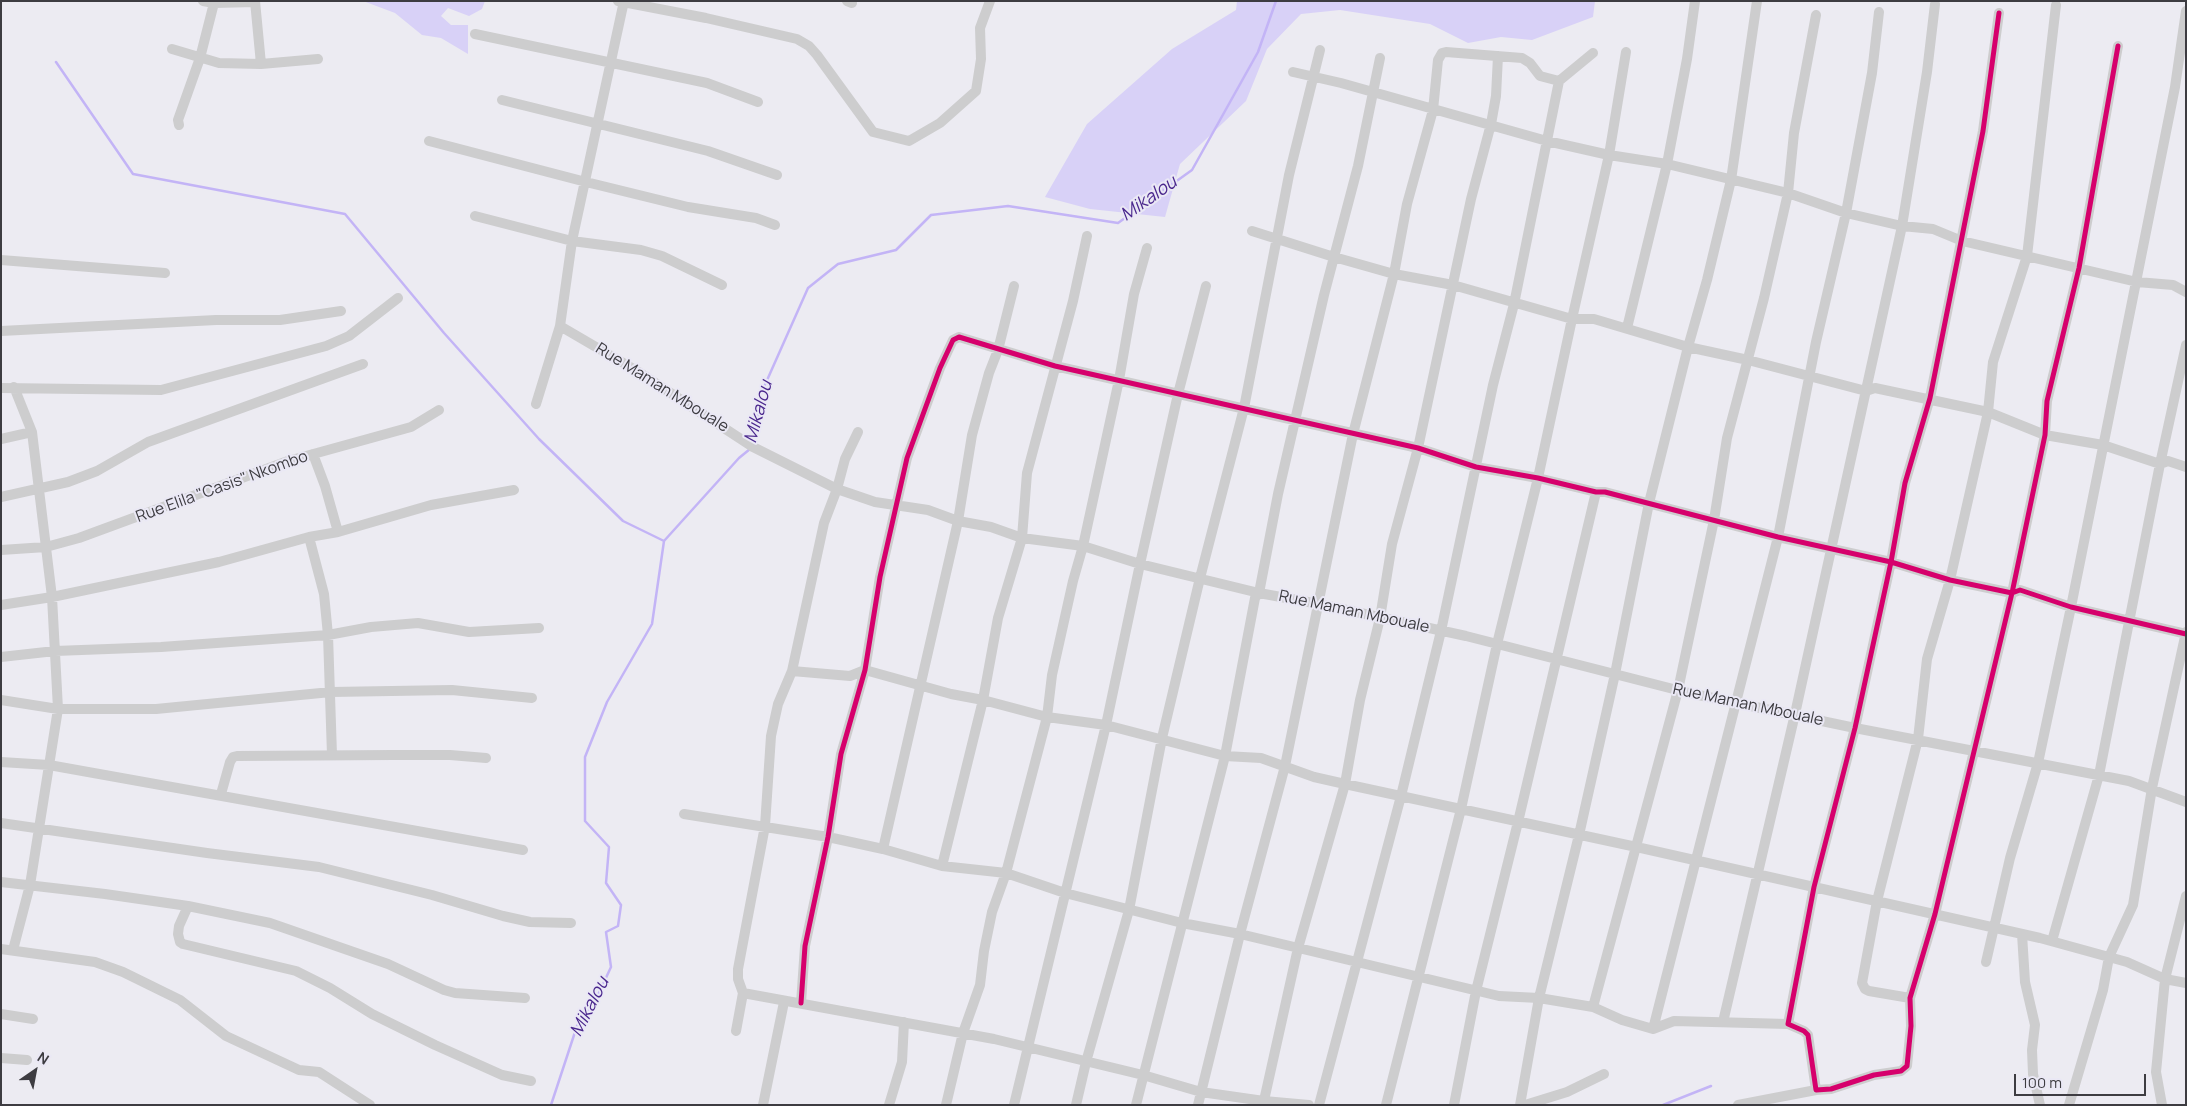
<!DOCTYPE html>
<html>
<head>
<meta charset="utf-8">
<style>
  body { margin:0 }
  #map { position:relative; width:2187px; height:1106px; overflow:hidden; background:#ecebf2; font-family:Manrope,sans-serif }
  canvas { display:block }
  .frame { position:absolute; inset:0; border:2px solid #3d3c41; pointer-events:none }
  .north { position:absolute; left:10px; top:1046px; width:50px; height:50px; -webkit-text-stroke:4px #eae8f5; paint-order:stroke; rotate:33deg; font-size:14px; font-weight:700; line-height:20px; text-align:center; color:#3d3c41 }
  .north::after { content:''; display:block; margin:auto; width:18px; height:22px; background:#3d3c41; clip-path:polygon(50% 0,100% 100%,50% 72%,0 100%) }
  .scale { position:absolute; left:2014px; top:1074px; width:132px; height:22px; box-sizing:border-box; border:2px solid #3d3c41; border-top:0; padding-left:6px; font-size:15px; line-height:18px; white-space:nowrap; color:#3d3c41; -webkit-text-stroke:4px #eae8f5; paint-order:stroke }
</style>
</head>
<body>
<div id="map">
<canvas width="2187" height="1106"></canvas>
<div class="frame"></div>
<div class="north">N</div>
<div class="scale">100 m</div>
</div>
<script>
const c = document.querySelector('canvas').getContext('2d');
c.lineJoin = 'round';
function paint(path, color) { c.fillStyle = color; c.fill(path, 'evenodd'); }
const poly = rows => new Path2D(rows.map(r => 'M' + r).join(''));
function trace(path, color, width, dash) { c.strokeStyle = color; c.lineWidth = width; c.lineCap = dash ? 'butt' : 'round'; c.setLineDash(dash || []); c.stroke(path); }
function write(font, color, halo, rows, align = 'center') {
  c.font = font + ' Manrope,sans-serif'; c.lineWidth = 4; c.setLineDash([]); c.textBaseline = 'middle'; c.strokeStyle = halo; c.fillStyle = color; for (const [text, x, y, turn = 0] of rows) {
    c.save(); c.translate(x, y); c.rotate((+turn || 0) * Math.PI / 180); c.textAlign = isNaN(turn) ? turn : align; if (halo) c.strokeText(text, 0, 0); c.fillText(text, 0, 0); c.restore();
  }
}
paint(poly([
  [363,1,485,1,482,9,469,16,448,8,441,16,451,25,468,25,468,54,441,38,422,35,395,13],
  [1237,1,1595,1,1593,17,1532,40,1501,37,1468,43,1430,24,1340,10,1301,14,1267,49,1246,101,1180,164,1165,217,1090,209,1045,197,1087,124,1172,49,1236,10]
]), '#d8d1f7');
trace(poly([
  [56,62,133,174,345,214,444,333,539,439,623,521,664,541],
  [754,443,760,396,808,288,838,264,896,250,931,215,1008,206,1118,223,1192,170,1258,52,1276,1],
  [551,1105,577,1026,597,997,611,967,606,932,618,926,621,905,606,883,609,847,585,821,585,757,607,702,652,624,664,541,739,458,750,449],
  [1663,1105,1711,1086]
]), '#c3b4f6', 2.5);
trace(poly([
  [203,1,214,3,255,2],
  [255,1,261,64],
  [618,1,706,18,797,39,809,46,817,55,873,132,909,141,940,123,976,91,981,59,980,28,990,1],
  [847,1,852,3],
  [1999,13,1983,131,1930,398,1905,483,1891,562,1855,728,1814,887,1788,1024,1804,1031,1808,1035,1816,1090,1831,1089,1874,1075,1901,1071,1907,1066,1911,1026,1910,998,1935,914,2012,593,2045,435,2047,401,2079,268,2118,46],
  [475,34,707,83,758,102],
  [172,49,219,63,261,64,318,59],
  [1293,72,1341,83,1547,141,1609,155,1667,164,1788,193,1846,213,1902,226,1933,229,1962,241,2137,282,2173,285,2186,292],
  [502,100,708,151,777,175],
  [179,125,178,120,200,58,214,3],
  [429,141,586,182,688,207,756,218,775,225],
  [475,216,572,241,641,250,662,256,722,285],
  [1252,231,1334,257,1394,274,1453,285,1572,319,1594,319,1688,347,1748,360,1866,391,1875,388,1988,412,2045,435,2103,445,2160,464,2168,461,2186,467],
  [1,260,165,273],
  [560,326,637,371,753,447,837,489,875,502,928,510,958,521,991,527,1022,538,1083,546,1140,564,1259,593,1319,604,1466,636,1689,693,1855,728,2129,781,2186,802],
  [1627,328,1667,164,1687,59,1695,1],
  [1,331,216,320,280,320,341,311],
  [1,388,161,390,326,346,349,336,398,298],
  [536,404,560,326,572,241,624,1],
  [1,439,32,432],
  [313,454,325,486,338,532],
  [1,497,68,482,97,471,148,442,363,364],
  [309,537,324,594,328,635,332,755],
  [1,550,46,547,79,538,288,461,411,427,439,410],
  [1,605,52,597,219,562,309,537,338,532,431,505,514,490],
  [1,657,55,651,161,647,328,635,371,627,418,623,469,632,539,628],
  [792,671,850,676,865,670,951,694,983,700,1047,717,1106,725,1225,756,1261,758,1314,777,1345,784,1641,848,2040,938,2127,962,2165,979,2186,983],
  [1,700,58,709,156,709,331,692,452,690,532,698],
  [1,762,49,765,523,850],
  [221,794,230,762,233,757,237,756,393,755,450,755,486,758],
  [684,814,828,837,883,849,942,866,1006,873,1065,893,1182,923,1240,934,1499,996,1539,998,1593,1007,1622,1020,1653,1029,1674,1021,1788,1024],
  [1,823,207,853,319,867,432,895,503,916,530,922,571,923],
  [883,849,958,521,972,435,989,373,998,350,1014,286],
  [942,866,983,700,998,618,1022,538,1027,473,1073,301,1087,236],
  [1,882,105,894,188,906,270,923,388,964,444,990,455,993,525,998],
  [188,906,179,926,178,934,180,942,183,944,296,971,330,988,372,1014,435,1045,502,1075,531,1081],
  [2022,934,2025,982,2035,1025,2032,1050,2033,1074,2040,1105],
  [2052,941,2099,775,2160,464,2186,345],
  [1,949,95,962,123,972,180,1000,226,1036,299,1070,319,1072,370,1105],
  [13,950,30,885,58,709,52,597,32,432,14,387],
  [1986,962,2010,858,2038,763,2071,607,2175,87,2186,11],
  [743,993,994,1039,1143,1075,1201,1092,1264,1101,1309,1105],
  [1910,998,1869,991,1865,989,1862,983,1877,901,1918,739,1927,659,1950,580,1988,412,1993,362,2027,256,2056,5],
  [801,1003,805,946,828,837,841,754,865,670,880,577,907,458,940,368,953,340,959,337,1055,366,1418,448,1476,467,1538,478,1596,492,1605,492,1778,537,1891,562,1950,580,2012,593,2020,590,2071,607,2186,634],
  [1593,1007,1678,690,1714,520,1727,438,1764,298,1788,193,1794,133,1816,15],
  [1,1014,33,1019],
  [1723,1022,1795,714,1902,226,1927,72,1935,4],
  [1653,1029,1778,537,1816,342,1846,213,1872,73,1879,12],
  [736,1031,743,993,738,979,738,969,765,826,771,736,778,704,792,671,824,523,837,489,845,459,858,432],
  [1,1058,27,1060],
  [763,1105,784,1002],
  [889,1105,902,1062,904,1022],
  [946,1105,963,1033,980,985,984,951,992,912,1006,873,1047,717,1052,675,1073,581,1083,546,1119,380,1134,294,1147,248],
  [1014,1105,1106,725,1140,564,1178,394,1206,286],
  [1076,1105,1086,1062,1129,910,1162,738,1200,578,1244,408,1289,175,1320,50],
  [1136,1105,1225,756,1255,598,1259,593,1278,494,1324,295,1358,166,1380,58],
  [1198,1105,1240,934,1285,766,1353,434,1394,274,1407,204,1433,110,1438,60,1442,53,1446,52,1522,58,1530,63,1540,76,1559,81],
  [1263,1105,1298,948,1345,784,1360,700,1380,618,1392,544,1418,448,1471,199,1491,124,1496,96,1498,56],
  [1319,1105,1401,796,1441,631,1493,385,1514,304,1559,81,1593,53],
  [1386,1105,1461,809,1497,644,1538,478,1572,319,1609,155,1626,52],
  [1454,1105,1476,991,1518,822,1596,492],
  [1520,1105,1539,998,1579,835,1615,674,1649,503,1688,347,1707,280,1731,180,1757,1],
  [1525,1105,1567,1092,1604,1074],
  [1738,1105,1816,1090],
  [2069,1105,2103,990,2109,957,2133,905,2152,788,2186,632],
  [2162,1105,2156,1072,2165,979,2186,896]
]), '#cdcdce', 10);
trace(poly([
  [1999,13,1983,131,1930,398,1905,483,1891,562,1855,728,1814,887,1788,1024,1804,1031,1808,1035,1816,1090,1831,1089,1874,1075,1901,1071,1907,1066,1911,1026,1910,998,1935,914,2012,593,2045,435,2047,401,2079,268,2118,46],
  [801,1003,805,946,828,837,841,754,865,670,880,577,907,458,940,368,953,340,959,337,1055,366,1418,448,1476,467,1538,478,1596,492,1605,492,1778,537,1891,562,1950,580,2012,593,2020,590,2071,607,2186,634]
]), '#d6006c', 5);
write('16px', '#3d3c41', '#eae8f5', [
  ["Rue Maman Mbouale",662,388,32],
  ["Rue Elila \"Casis\" Nkombo",222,487,-20],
  ["Rue Maman Mbouale",1354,612,12],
  ["Rue Maman Mbouale",1748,705,12]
]);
write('italic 18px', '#4a278d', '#eae8f5', [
  ["Mikalou",1149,199,-35],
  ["Mikalou",759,412,-75],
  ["Mikalou",590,1007,-63]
]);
</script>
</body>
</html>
